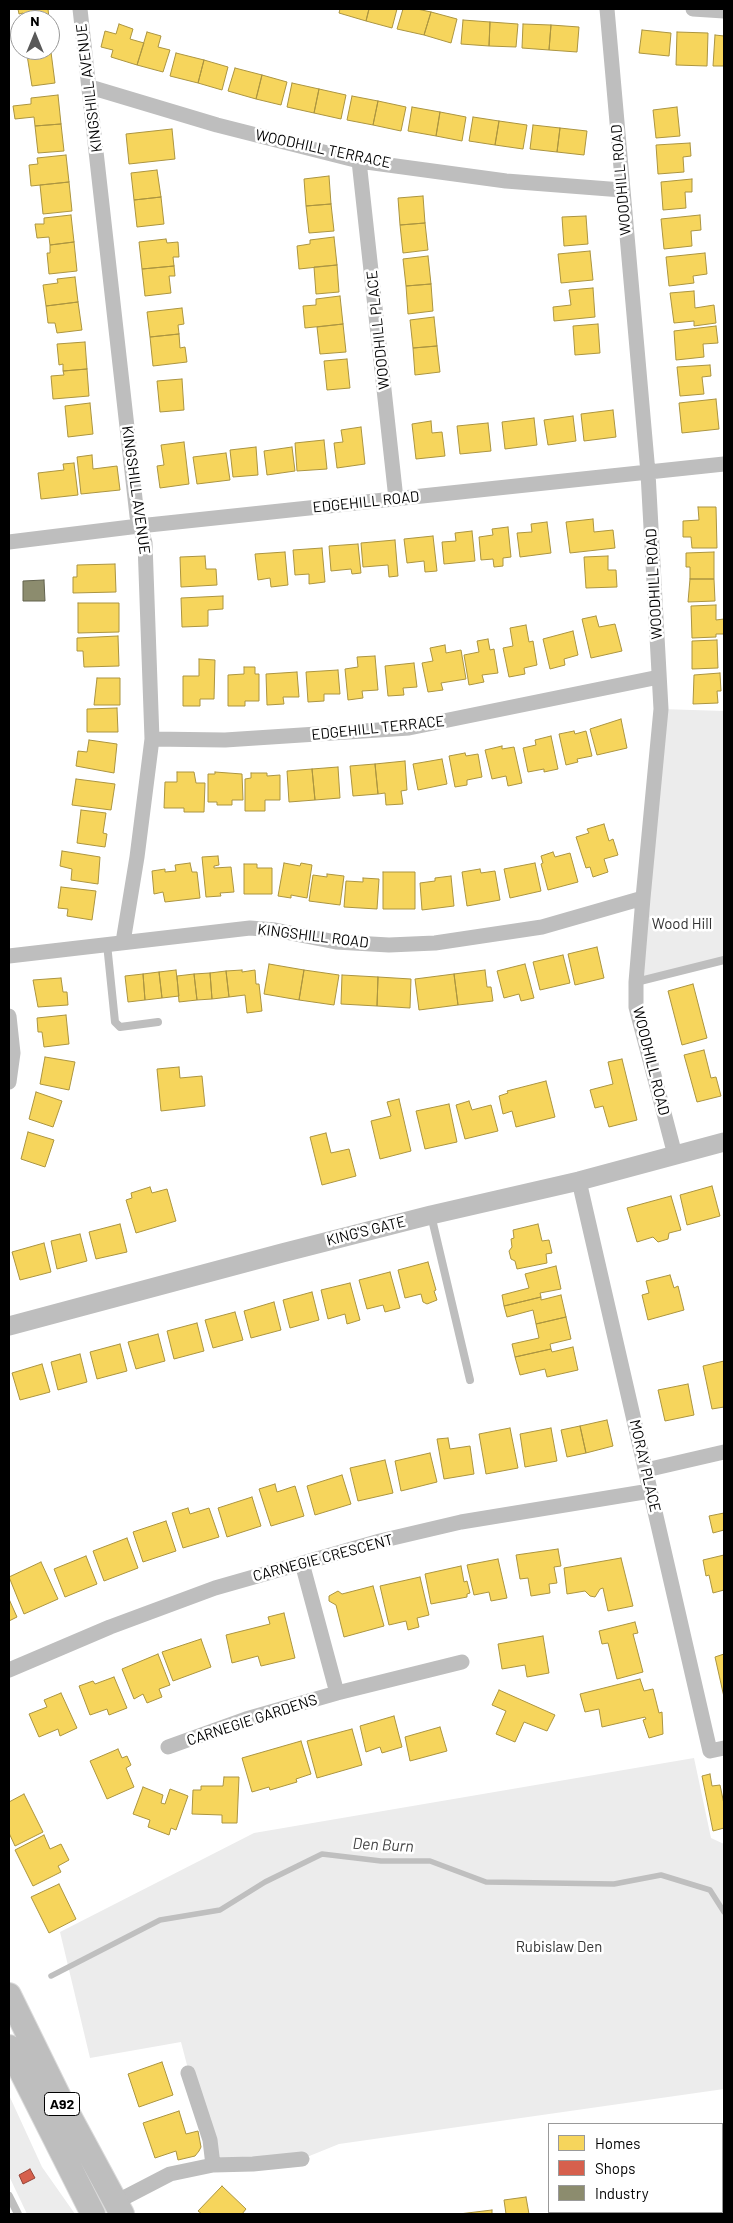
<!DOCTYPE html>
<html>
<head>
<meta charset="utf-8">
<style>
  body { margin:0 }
  #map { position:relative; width:733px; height:2223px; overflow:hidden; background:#fff; font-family:Barlow,sans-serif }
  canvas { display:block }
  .frame { position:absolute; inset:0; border:10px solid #000; pointer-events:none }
  .legend { position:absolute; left:548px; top:2123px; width:175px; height:90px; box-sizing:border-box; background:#fff; border:1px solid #999; margin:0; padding:6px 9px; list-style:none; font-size:15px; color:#000 }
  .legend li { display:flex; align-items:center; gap:10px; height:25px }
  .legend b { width:25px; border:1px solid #999 }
  .north { position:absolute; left:10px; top:10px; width:50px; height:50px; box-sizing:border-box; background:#fff; border:1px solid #999; border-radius:50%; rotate:0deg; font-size:14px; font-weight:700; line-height:20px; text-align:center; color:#000 }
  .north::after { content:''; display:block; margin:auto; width:18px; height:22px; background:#595959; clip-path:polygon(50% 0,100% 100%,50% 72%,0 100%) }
</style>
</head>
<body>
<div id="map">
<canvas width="733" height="2223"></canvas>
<div class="frame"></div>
<ul class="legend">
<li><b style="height:14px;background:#f6d55c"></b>Homes</li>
<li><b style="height:14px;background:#d6604d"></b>Shops</li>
<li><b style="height:14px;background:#8c8c6e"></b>Industry</li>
</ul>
<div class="north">N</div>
</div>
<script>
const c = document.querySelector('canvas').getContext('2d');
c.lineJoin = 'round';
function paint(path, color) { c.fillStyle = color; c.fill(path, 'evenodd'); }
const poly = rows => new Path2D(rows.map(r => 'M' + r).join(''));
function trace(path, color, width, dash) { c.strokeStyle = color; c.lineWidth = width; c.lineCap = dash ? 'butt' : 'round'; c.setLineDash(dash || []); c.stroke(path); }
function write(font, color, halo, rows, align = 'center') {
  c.font = font + ' Barlow,sans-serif'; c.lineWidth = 5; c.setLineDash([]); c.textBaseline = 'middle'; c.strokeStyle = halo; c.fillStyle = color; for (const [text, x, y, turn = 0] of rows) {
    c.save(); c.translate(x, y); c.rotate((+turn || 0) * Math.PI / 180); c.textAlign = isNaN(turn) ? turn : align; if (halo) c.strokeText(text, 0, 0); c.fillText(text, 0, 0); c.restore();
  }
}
paint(poly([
  [661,709,724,711,724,960,636,982],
  [694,1758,711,1838,724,1844,724,2089,339,2144,302,2159,213,2165,181,2042,90,2058,60,1932,254,1833],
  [9,2095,42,2167,75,2214,27,2214,9,2176]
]), '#ececec');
const homes = poly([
  [18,9,48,9,49,18,24,20,23,13,19,14,18,9],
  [340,9,369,9,366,21,339,13,340,9],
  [369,9,397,9,392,28,366,21,369,9],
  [403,9,417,9,431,12,424,35,397,29,403,9],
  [431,12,457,19,451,43,424,35,431,12],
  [463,20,490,22,489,46,461,44,463,20],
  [490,22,518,24,516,47,489,46,490,22],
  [119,24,133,29,130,39,144,43,137,65,111,57,113,50,101,47,105,31,116,34,119,24],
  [523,24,551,25,549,50,522,48,523,24],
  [551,25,579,27,577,52,549,50,551,25],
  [642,30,671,33,669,56,639,53,642,30],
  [147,32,161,36,158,47,170,50,163,72,137,65,147,32],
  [677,32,708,33,707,66,676,65,677,32],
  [715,35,724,36,724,66,713,66,715,35],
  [51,52,55,83,32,86,27,55,51,52],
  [176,53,204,60,198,83,170,76,176,53],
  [204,60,228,67,222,90,198,83,204,60],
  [235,68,262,75,256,99,228,91,235,68],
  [262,75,287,82,281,105,256,99,262,75],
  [292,83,319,89,314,113,287,107,292,83],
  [319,89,346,95,341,119,314,113,319,89],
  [58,95,61,124,35,126,34,117,15,119,13,106,31,104,31,98,58,95],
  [352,96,378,101,373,125,347,120,352,96],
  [378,101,406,107,401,131,373,125,378,101],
  [412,107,440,112,436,136,408,131,412,107],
  [677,107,680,136,656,138,653,110,677,107],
  [440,112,466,117,462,141,436,136,440,112],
  [473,117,499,121,495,145,469,141,473,117],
  [499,121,527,125,523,149,495,145,499,121],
  [61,124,64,151,38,153,35,126,61,124],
  [533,125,560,128,557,152,530,149,533,125],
  [560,128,587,131,584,155,557,152,560,128],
  [172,129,175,159,129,164,126,134,172,129],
  [690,143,691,156,683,157,684,172,658,174,656,145,690,143],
  [66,155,69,182,31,186,29,165,38,164,37,158,66,155],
  [157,170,161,197,134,200,131,173,157,170],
  [329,176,331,204,306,206,304,179,329,176],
  [692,179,692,192,685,192,686,208,663,210,661,182,692,179],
  [69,182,72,211,43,214,40,185,69,182],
  [423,196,425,223,400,225,398,198,423,196],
  [161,197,164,224,137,227,134,200,161,197],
  [331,204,334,231,309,233,306,206,331,204],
  [71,215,74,242,50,245,49,237,37,238,35,224,44,224,44,218,71,215],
  [700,215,701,230,691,231,692,246,664,249,661,219,700,215],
  [586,216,588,244,564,246,562,217,586,216],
  [425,223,428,250,403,253,400,225,425,223],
  [334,237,337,265,299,269,297,246,310,244,310,240,334,237],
  [166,239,167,243,178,242,179,257,173,257,174,266,142,269,139,242,166,239],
  [74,242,77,271,49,274,47,253,50,253,50,245,74,242],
  [590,251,593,280,561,283,558,254,590,251],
  [705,253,707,274,693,276,694,283,669,286,666,257,705,253],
  [428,256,431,284,406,286,403,259,428,256],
  [337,265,339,292,316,294,314,267,337,265],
  [174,266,175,276,169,276,171,293,145,296,142,269,174,266],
  [75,277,78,302,46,306,43,285,58,283,57,279,75,277],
  [431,284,433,311,408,314,406,286,431,284],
  [593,288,595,317,554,321,553,307,571,305,569,290,593,288],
  [694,291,695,308,714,305,716,323,694,326,694,321,674,323,670,293,694,291],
  [340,296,343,324,305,328,303,306,316,305,316,299,340,296],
  [78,302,82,330,57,333,55,323,48,323,46,306,78,302],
  [182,308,184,324,178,325,179,334,150,337,147,312,182,308],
  [434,317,437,346,413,348,410,320,434,317],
  [343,324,346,352,320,354,317,327,343,324],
  [598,324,600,353,575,355,573,326,598,324],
  [716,326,718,343,703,344,704,357,676,360,674,331,716,326],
  [179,334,180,348,185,347,187,362,153,366,150,337,179,334],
  [85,342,87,369,63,371,63,364,59,365,57,344,85,342],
  [437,346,440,372,415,375,413,348,437,346],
  [347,359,350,388,327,390,324,361,347,359],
  [710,365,711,376,702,377,704,394,680,396,677,367,710,365],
  [87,369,89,396,53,399,51,376,64,375,63,371,87,369],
  [182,379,184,410,160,412,157,381,182,379],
  [716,399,719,429,682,433,679,403,716,399],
  [90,403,93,434,68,437,65,406,90,403],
  [613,410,616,437,584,441,581,414,613,410],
  [573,416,576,441,548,445,544,420,573,416],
  [534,418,537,445,505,449,502,422,534,418],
  [431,421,432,433,442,432,445,456,416,459,412,424,431,421],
  [488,423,491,451,460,454,457,426,488,423],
  [361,427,365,464,337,468,334,443,343,442,341,430,361,427],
  [324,440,327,469,297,471,295,443,324,440],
  [184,442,189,484,160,488,157,466,164,465,161,445,184,442],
  [256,447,258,475,233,477,230,450,256,447],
  [292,447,295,471,267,475,264,451,292,447],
  [226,453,230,480,197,484,193,457,226,453],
  [92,455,93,469,117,466,120,490,81,494,77,457,92,455],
  [74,463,78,495,41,499,38,473,64,470,63,464,74,463],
  [698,507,716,507,717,548,692,548,691,537,683,537,683,521,699,520,698,507],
  [593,519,594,532,613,530,615,548,570,553,566,522,593,519],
  [547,522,551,553,520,557,517,533,532,532,531,524,547,522],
  [508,527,511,557,503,558,503,566,494,567,493,559,481,560,479,537,493,535,492,529,508,527],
  [472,531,475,561,444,564,442,542,456,541,455,533,472,531],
  [433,536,437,571,425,572,424,561,407,563,404,539,433,536],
  [395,540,398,576,389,577,388,565,363,567,361,543,395,540],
  [358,544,361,573,352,574,351,569,331,571,329,546,358,544],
  [322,548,325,582,309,584,309,574,295,575,293,550,322,548],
  [285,552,288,585,271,587,270,578,258,580,255,554,285,552],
  [714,552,714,579,690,579,690,567,686,567,686,553,714,552],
  [205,556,206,569,216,569,217,585,181,587,180,557,205,556],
  [608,556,608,570,616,570,617,587,586,588,584,557,608,556],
  [115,564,116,592,73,593,73,577,77,577,77,565,115,564],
  [690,579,714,579,715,601,688,602,690,579],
  [223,596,223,609,208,610,208,626,182,627,181,598,223,596],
  [78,603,119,603,119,632,78,633,78,603],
  [716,605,716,620,724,619,724,634,716,634,716,637,692,638,691,606,716,605],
  [596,616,599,627,615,624,622,651,591,658,582,619,596,616],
  [526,625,529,642,533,641,537,665,524,668,525,674,509,677,503,648,513,646,510,628,526,625],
  [573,631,578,655,564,659,565,665,550,669,543,639,573,631],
  [118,636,119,666,84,667,83,651,77,651,77,638,118,636],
  [488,639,490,650,494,649,498,673,482,675,484,682,469,685,464,655,479,652,477,641,488,639],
  [717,640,718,668,692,669,692,641,717,640],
  [445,645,446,653,461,650,466,679,441,683,443,690,428,692,422,663,433,661,430,648,445,645],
  [375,656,378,690,362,691,363,698,348,700,345,669,358,667,357,657,375,656],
  [199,659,215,660,214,699,200,699,200,706,183,706,183,676,199,676,199,659],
  [414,663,417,687,403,688,404,695,388,696,385,666,414,663],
  [244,667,255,667,255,674,259,674,259,701,245,701,245,706,228,706,228,675,244,674,244,667],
  [338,670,340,694,324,694,324,701,308,702,306,672,338,670],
  [297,672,299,697,283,697,284,704,267,705,266,674,297,672],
  [720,673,721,691,717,691,718,703,693,704,694,675,720,673],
  [97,678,120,678,120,705,94,705,97,678],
  [117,708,118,732,87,732,87,709,117,708],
  [621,719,627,748,597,755,590,729,621,719],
  [574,731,575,734,586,731,592,756,577,759,578,762,566,765,559,734,574,731],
  [551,736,558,769,544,772,544,769,528,772,523,748,536,745,535,740,551,736],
  [89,740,117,744,114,773,76,766,78,751,87,752,89,740],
  [502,746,502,749,514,747,522,783,508,786,506,776,492,779,485,750,502,746],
  [465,753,466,756,478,754,482,777,467,780,467,785,455,787,449,756,465,753],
  [442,759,447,784,418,790,413,764,442,759],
  [405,761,407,790,401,791,403,804,386,805,385,793,378,794,375,764,405,761],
  [375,764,378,794,353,796,350,766,375,764],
  [338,767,340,798,315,800,312,769,338,767],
  [312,769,315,800,289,802,287,771,312,769],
  [177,772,194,772,196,783,205,783,204,812,184,812,184,808,164,808,165,782,177,782,177,772],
  [215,772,242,774,243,800,232,800,232,805,217,805,217,802,208,802,208,774,215,774,215,772],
  [251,773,267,773,267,776,280,775,280,800,265,800,265,811,245,811,245,779,251,778,251,773],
  [76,779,115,784,111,810,72,805,76,779],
  [81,810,106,813,103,833,107,834,105,847,77,843,81,810],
  [604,824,609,841,613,839,618,855,604,859,608,872,593,877,590,867,586,868,576,837,589,833,587,829,604,824],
  [62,851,100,857,98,884,71,880,72,869,60,866,62,851],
  [553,852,555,857,570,853,578,882,548,890,541,864,543,863,541,856,553,852],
  [218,856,219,865,214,866,214,868,231,867,234,892,220,893,221,896,206,897,202,857,218,856],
  [190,863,192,872,197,872,200,898,165,902,163,892,154,894,152,871,165,869,165,872,176,871,175,865,190,863],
  [284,863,300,866,301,863,312,865,307,898,291,895,291,898,278,896,284,863],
  [535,863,541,891,510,898,504,869,535,863],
  [244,864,257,864,257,868,272,868,272,894,244,894,244,864],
  [480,869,481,873,495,871,500,900,467,906,462,872,480,869],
  [383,872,415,872,415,909,383,909,383,872],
  [327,874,344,876,340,905,309,901,313,875,327,877,327,874],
  [451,876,454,906,422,910,420,883,435,881,435,878,451,876],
  [363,878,379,879,377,909,344,907,346,881,363,882,363,878],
  [61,887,96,891,92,920,67,916,68,909,58,908,61,887],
  [597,947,604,978,575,985,568,954,597,947],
  [563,955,570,983,540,990,533,962,563,955],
  [269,964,304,970,299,1000,264,994,269,964],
  [525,964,534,998,521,1001,519,994,504,998,497,971,525,964],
  [176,970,179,996,162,998,159,972,176,970],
  [242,970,242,972,255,970,256,984,259,984,262,1011,247,1013,245,995,229,997,226,971,242,970],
  [304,970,339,975,334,1005,299,1000,304,970],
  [485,970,487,987,491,987,493,1001,458,1005,454,974,485,970],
  [226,971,229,997,212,999,210,973,226,971],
  [159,972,162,998,145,1000,143,974,159,972],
  [210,973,212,999,197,1000,194,974,210,973],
  [143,974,145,1000,128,1002,125,976,143,974],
  [194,974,197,1000,179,1002,177,976,194,974],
  [454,974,458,1005,419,1010,415,979,454,974],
  [342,975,378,977,377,1006,341,1004,342,975],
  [378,977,411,979,410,1008,377,1006,378,977],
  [61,978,63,992,67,992,68,1005,38,1007,33,980,61,978],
  [693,984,707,1038,682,1045,668,991,693,984],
  [66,1015,69,1044,44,1047,42,1032,38,1032,37,1018,66,1015],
  [704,1050,711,1078,716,1077,721,1096,697,1102,684,1055,704,1050],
  [45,1057,75,1062,69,1090,40,1084,45,1057],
  [622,1059,637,1120,609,1127,603,1106,595,1108,590,1090,613,1084,608,1062,622,1059],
  [179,1067,180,1078,202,1076,205,1106,161,1111,157,1069,179,1067],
  [546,1081,555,1117,516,1127,512,1111,503,1114,499,1096,508,1093,507,1091,546,1081],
  [36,1092,62,1101,53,1127,29,1119,36,1092],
  [399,1099,411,1151,380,1159,371,1121,391,1116,387,1102,399,1099],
  [469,1101,472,1110,491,1105,498,1131,465,1139,456,1105,469,1101],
  [449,1104,457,1142,425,1149,416,1111,449,1104],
  [28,1132,54,1140,45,1167,21,1159,28,1132],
  [326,1133,331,1153,349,1149,356,1176,322,1185,310,1137,326,1133],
  [712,1186,720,1216,687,1225,680,1195,712,1186],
  [150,1187,152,1193,167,1189,176,1221,136,1233,126,1200,132,1198,131,1193,150,1187],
  [671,1196,681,1230,669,1233,668,1239,658,1242,653,1237,637,1242,627,1208,671,1196],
  [120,1224,127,1252,96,1259,89,1232,120,1224],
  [538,1224,542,1241,549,1240,552,1253,546,1254,547,1263,517,1269,515,1261,511,1259,509,1251,512,1247,511,1239,514,1238,513,1230,538,1224],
  [80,1234,87,1261,57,1269,51,1241,80,1234],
  [44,1243,51,1272,20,1280,12,1252,44,1243],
  [428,1262,436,1290,434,1291,437,1300,427,1304,423,1302,421,1294,405,1298,398,1270,428,1262],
  [556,1266,561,1289,540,1293,541,1297,504,1306,502,1295,529,1288,525,1274,556,1266],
  [390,1272,400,1308,385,1312,383,1305,367,1309,359,1280,390,1272],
  [670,1275,674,1288,678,1286,684,1310,648,1320,642,1295,649,1293,646,1281,670,1275],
  [350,1283,360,1320,347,1324,345,1314,328,1319,321,1290,350,1283],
  [312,1292,319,1320,290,1328,283,1300,312,1292],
  [561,1295,566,1317,536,1324,533,1310,507,1317,504,1306,541,1297,541,1300,561,1295],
  [274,1302,281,1330,251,1338,244,1311,274,1302],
  [235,1312,243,1340,213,1348,205,1320,235,1312],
  [566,1317,571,1339,550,1344,551,1349,515,1357,512,1344,539,1338,536,1324,566,1317],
  [197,1323,204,1351,174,1359,167,1331,197,1323],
  [158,1334,165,1361,136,1369,128,1342,158,1334],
  [120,1344,127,1371,97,1379,90,1352,120,1344],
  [573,1347,578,1370,547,1377,545,1369,520,1375,515,1357,551,1349,552,1352,573,1347],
  [80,1354,87,1382,58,1390,51,1362,80,1354],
  [724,1361,724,1407,712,1409,703,1366,724,1361],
  [42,1364,50,1392,20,1400,12,1373,42,1364],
  [688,1384,694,1415,665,1421,658,1390,688,1384],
  [607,1420,613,1446,586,1453,580,1426,607,1420],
  [580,1426,586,1453,567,1457,561,1430,580,1426],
  [510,1428,518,1468,486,1474,479,1434,510,1428],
  [551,1428,557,1461,525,1467,520,1434,551,1428],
  [448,1438,450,1449,470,1446,474,1474,444,1479,437,1439,448,1438],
  [430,1453,437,1482,401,1491,395,1461,430,1453],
  [385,1460,393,1493,358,1501,350,1468,385,1460],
  [342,1475,351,1504,315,1515,307,1486,342,1475],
  [275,1484,277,1492,295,1486,304,1516,271,1526,259,1489,275,1484],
  [252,1497,261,1526,227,1537,218,1508,252,1497],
  [188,1508,190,1514,209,1508,219,1537,183,1548,172,1513,188,1508],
  [724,1513,724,1530,713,1533,709,1516,724,1513],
  [166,1521,176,1551,143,1562,133,1532,166,1521],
  [127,1538,138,1568,104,1581,93,1551,127,1538],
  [558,1549,561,1566,554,1567,557,1583,549,1584,550,1593,531,1596,528,1578,520,1579,516,1555,558,1549],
  [724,1555,724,1590,713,1593,709,1575,706,1576,703,1560,724,1555],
  [86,1556,97,1584,65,1597,54,1569,86,1556],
  [621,1558,633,1606,608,1611,603,1588,600,1589,595,1597,590,1596,585,1591,567,1594,564,1568,621,1558],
  [498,1559,507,1598,491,1601,489,1592,474,1595,467,1565,498,1559],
  [41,1562,58,1599,24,1614,9,1577,41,1562],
  [461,1566,464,1582,467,1581,470,1593,467,1594,467,1597,431,1604,425,1574,461,1566],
  [420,1577,429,1615,417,1618,419,1627,408,1630,406,1621,389,1625,380,1586,420,1577],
  [373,1586,384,1626,344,1637,336,1605,329,1601,329,1596,338,1591,342,1594,373,1586],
  [9,1599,17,1617,9,1621,9,1599],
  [284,1613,295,1658,261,1666,258,1656,232,1663,226,1635,270,1624,268,1617,284,1613],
  [635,1622,638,1633,633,1634,643,1672,617,1679,608,1643,602,1644,599,1631,635,1622],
  [543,1636,549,1673,527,1677,525,1665,502,1669,498,1644,543,1636],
  [201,1639,211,1667,173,1681,162,1652,201,1639],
  [158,1654,170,1685,159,1689,162,1697,147,1703,143,1694,134,1699,122,1669,158,1654],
  [724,1654,724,1697,715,1657,724,1654],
  [114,1677,127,1708,109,1715,107,1709,90,1715,79,1686,93,1681,95,1684,114,1677],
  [640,1679,644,1691,653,1689,659,1713,662,1712,663,1734,649,1738,643,1720,646,1719,645,1717,602,1727,599,1709,585,1712,580,1694,640,1679],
  [499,1690,555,1715,547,1731,524,1722,515,1742,496,1734,506,1711,492,1705,499,1690],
  [61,1693,77,1728,60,1736,58,1729,39,1737,29,1714,47,1707,44,1700,61,1693],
  [394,1716,402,1747,382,1753,380,1747,366,1752,360,1726,394,1716],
  [440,1727,447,1751,410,1761,405,1737,440,1727],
  [352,1729,362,1765,317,1778,307,1741,352,1729],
  [301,1741,311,1774,296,1779,297,1782,270,1790,269,1787,252,1792,242,1758,301,1741],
  [118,1749,122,1758,127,1756,131,1765,126,1768,134,1787,107,1799,90,1761,118,1749],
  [710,1774,712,1786,720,1785,724,1804,724,1828,713,1831,702,1776,710,1774],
  [224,1777,239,1777,237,1823,222,1823,222,1815,192,1814,193,1790,201,1790,201,1786,223,1786,224,1777],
  [143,1787,163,1795,161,1803,165,1804,170,1789,188,1796,176,1830,171,1828,169,1835,148,1827,150,1820,133,1814,143,1787],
  [24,1794,43,1832,15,1846,9,1833,9,1802,24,1794],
  [44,1835,50,1849,61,1844,69,1860,58,1866,61,1872,33,1886,15,1850,44,1835],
  [59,1884,76,1919,49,1933,31,1897,59,1884],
  [162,2062,173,2095,139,2107,128,2074,162,2062],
  [179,2111,186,2134,198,2131,201,2147,199,2151,195,2156,178,2160,176,2151,155,2158,143,2123,179,2111],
  [222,2186,246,2209,242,2214,202,2214,198,2211,222,2186],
  [526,2197,529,2214,506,2214,504,2200,526,2197],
  [492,2210,492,2214,459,2214,492,2210],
  [626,2212,655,2212,655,2214,615,2214,626,2212],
  [674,2212,712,2212,713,2214,674,2214,674,2212]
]);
paint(homes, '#f6d55c');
trace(homes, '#ac9540', 1);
const shops = poly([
  [30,2169,35,2178,23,2184,19,2175,30,2169]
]);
paint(shops, '#d6604d');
trace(shops, '#964336', 1);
const industry = poly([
  [44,580,45,601,23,601,23,581,44,580]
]);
paint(industry, '#8c8c6e');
trace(industry, '#62624d', 1);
trace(poly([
  [51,1976,160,1920,220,1910,265,1882,322,1854,381,1861,430,1861,486,1882,614,1884,661,1875,710,1890,724,1912]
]), '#bfbfbf', 5.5);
const primary = poly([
  [9,1995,60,2099,122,2214],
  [9,2047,93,2214]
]);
trace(primary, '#dbdbdb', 26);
trace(poly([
  [107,944,115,1022,120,1027,158,1022],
  [636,982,724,960],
  [431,1215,470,1380],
  [9,2196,18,2214]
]), '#bebebe', 8);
trace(poly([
  [80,9,137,516,145,543,152,739,137,857,123,942],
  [607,9,648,473,661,709,643,898,636,982,636,1007,675,1155],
  [693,9,724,11],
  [90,87,217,125,359,161,506,181,622,190],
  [359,161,396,499],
  [9,542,139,526,724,464],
  [152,739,225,740,409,728,659,677],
  [9,956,250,928,275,930,336,942,389,945,435,943,542,927,643,898],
  [9,1016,13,1053,9,1082],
  [579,1181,710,1751,724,1748],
  [646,1470,724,1452],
  [302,1563,337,1693],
  [9,1670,110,1627,215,1588,380,1541,461,1522,650,1491],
  [168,1747,246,1719,337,1693,462,1662],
  [188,2073,210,2140,213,2165],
  [116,2202,170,2174,213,2165,253,2164,302,2159]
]), '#bebebe', 15);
trace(poly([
  [9,1326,282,1253,431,1215,579,1181,724,1142]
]), '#bebebe', 19);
trace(primary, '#bebebe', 24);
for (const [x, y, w] of [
  [62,2104,35]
]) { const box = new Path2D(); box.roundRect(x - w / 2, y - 11.5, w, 23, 4); c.fillStyle = '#fff'; c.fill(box); trace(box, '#000', 1); }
write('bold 14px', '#000', null, [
  ["A92",62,2104]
]);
write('15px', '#000', '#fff', [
  ["KINGSHILL AVENUE",89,88,-97],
  ["WOODHILL TERRACE",323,149,12],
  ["WOODHILL ROAD",621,180,-95],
  ["WOODHILL PLACE",378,330,-96],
  ["KINGSHILL AVENUE",136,490,82],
  ["EDGEHILL ROAD",366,502,-6],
  ["WOODHILL ROAD",654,584,-93],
  ["EDGEHILL TERRACE",378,728,-6],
  ["KINGSHILL ROAD",313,936,7],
  ["WOODHILL ROAD",651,1061,76],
  ["KING'S GATE",366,1231,-14],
  ["MORAY PLACE",645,1466,77],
  ["CARNEGIE CRESCENT",323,1558,-15],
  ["CARNEGIE GARDENS",252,1720,-18]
]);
write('15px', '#333', '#fff', [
  ["Wood Hill",682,924],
  ["Rubislaw Den",559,1947]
]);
write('italic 16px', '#444', '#fff', [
  ["Den Burn",383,1845,3]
]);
</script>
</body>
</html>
